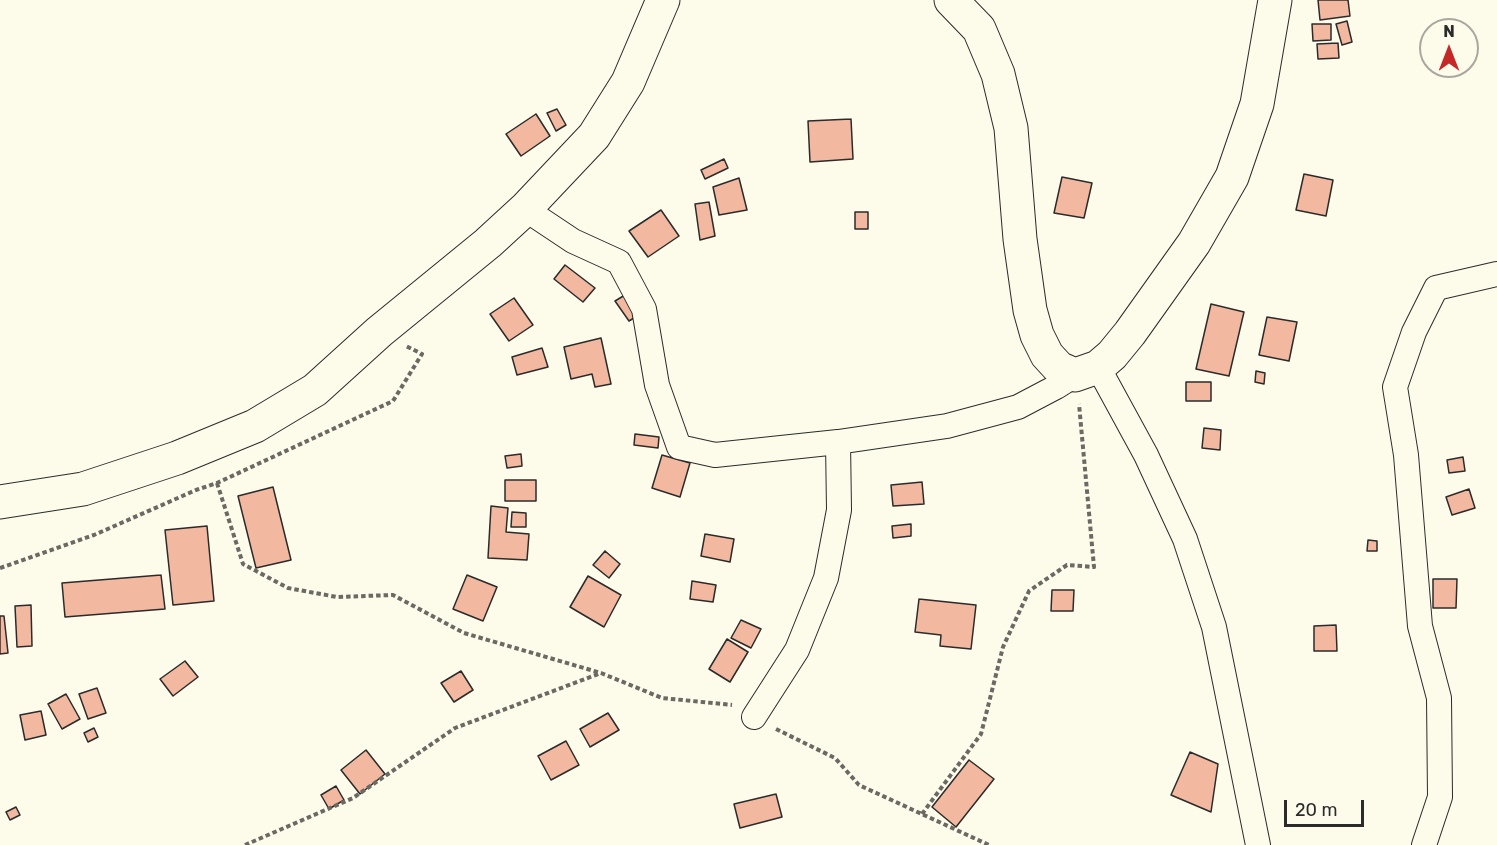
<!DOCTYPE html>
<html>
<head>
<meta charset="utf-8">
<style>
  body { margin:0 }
  #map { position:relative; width:1497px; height:845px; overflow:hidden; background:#fdfbea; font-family:Rubik,sans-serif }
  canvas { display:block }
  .north { position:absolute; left:1419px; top:18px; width:60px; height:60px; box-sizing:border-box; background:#fdfbea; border:2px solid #a9a89e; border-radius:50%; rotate:0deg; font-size:16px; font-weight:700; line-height:24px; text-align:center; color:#2b2b2b }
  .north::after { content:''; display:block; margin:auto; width:21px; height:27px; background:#c62828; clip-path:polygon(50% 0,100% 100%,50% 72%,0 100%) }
  .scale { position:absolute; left:1284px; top:800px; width:80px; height:27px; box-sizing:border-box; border:3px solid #2b2b2b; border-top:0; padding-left:8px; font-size:18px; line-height:21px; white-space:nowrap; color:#2b2b2b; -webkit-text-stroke:4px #fdfbea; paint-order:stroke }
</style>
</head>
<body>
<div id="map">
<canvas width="1497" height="845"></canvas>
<div class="north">N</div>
<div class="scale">20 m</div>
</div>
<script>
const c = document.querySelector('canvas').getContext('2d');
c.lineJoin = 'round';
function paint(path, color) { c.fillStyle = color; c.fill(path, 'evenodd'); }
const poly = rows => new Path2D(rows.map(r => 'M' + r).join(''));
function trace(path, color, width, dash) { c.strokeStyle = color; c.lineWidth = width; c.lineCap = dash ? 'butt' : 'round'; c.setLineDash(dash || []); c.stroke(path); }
const building = poly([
  [1318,0,1348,0,1350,16,1320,20,1318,0],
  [1347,21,1352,42,1342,45,1336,24,1347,21],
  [1312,24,1331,24,1331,40,1313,41,1312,24],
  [1338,43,1339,58,1318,59,1317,44,1338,43],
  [557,109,566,125,556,131,547,113,557,109],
  [536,114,550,136,521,156,506,134,536,114],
  [851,119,853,159,810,162,808,121,851,119],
  [724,159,728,168,705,179,701,170,724,159],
  [1304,174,1333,180,1326,216,1296,210,1304,174],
  [1062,177,1092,183,1084,218,1054,213,1062,177],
  [739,178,747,210,719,215,713,187,739,178],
  [709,202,715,236,700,240,695,204,709,202],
  [661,210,679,236,648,257,629,231,661,210],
  [855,212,868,212,868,229,855,229,855,212],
  [565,265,595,288,583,302,554,279,565,265],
  [625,295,639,315,629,321,615,301,625,295],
  [514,298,533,325,509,341,490,314,514,298],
  [1211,304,1244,312,1229,376,1196,369,1211,304],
  [1267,317,1297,322,1289,361,1259,355,1267,317],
  [601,338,611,384,595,387,592,374,571,379,564,347,601,338],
  [542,348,548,367,517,375,512,357,542,348],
  [1256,371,1265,373,1264,384,1255,382,1256,371],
  [1186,382,1211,382,1211,401,1186,401,1186,382],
  [1204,428,1221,430,1220,450,1202,448,1204,428],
  [635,434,659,437,658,448,634,445,635,434],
  [521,454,522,466,507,468,505,456,521,454],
  [662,455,690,463,680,497,652,488,662,455],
  [1463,457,1465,471,1449,473,1447,460,1463,457],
  [505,480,536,480,536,501,505,501,505,480],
  [922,482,924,504,893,506,891,485,922,482],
  [273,487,291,560,256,568,238,496,273,487],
  [1469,489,1475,508,1452,515,1446,497,1469,489],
  [491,506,508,508,506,532,529,534,527,560,488,558,491,506],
  [512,512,526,513,526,527,511,527,512,512],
  [911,524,911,536,893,538,892,526,911,524],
  [207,526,214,601,173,605,165,530,207,526],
  [705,534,734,539,730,562,701,556,705,534],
  [1368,540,1377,541,1377,551,1367,551,1368,540],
  [605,551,620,564,609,578,593,565,605,551],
  [161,575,165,609,65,617,62,583,161,575],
  [467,575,497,587,483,621,453,609,467,575],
  [588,576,621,595,604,627,570,607,588,576],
  [1433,579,1457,579,1456,608,1433,608,1433,579],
  [692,581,716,585,713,602,690,599,692,581],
  [1052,590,1074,590,1073,611,1051,611,1052,590],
  [919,599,976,605,971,649,940,646,941,635,915,632,919,599],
  [31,605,32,646,17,647,15,606,31,605],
  [0,616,4,616,8,653,0,654,0,616],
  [741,620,761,629,751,648,731,638,741,620],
  [1336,625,1337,651,1314,651,1314,626,1336,625],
  [727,639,748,652,730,682,709,669,727,639],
  [185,661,198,677,173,696,160,679,185,661],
  [461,671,473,690,454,702,441,683,461,671],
  [97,688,106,713,88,719,79,694,97,688],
  [66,694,80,719,62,729,48,704,66,694],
  [41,711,46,735,25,740,20,715,41,711],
  [608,713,619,730,590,747,580,729,608,713],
  [94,728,98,737,88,742,84,733,94,728],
  [566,741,579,765,551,780,538,756,566,741],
  [366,750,385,774,360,794,341,770,366,750],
  [1190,752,1218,764,1211,812,1171,795,1190,752],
  [969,760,994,779,956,827,932,807,969,760],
  [336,786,344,800,329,809,321,795,336,786],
  [776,794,782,817,740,828,734,804,776,794],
  [16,807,20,815,10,820,6,812,16,807]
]);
paint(building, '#f2b8a0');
trace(building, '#2b2b2b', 1.5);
const street = poly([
  [525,209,573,241,619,262,644,309,657,385,679,447,715,455,838,442,947,426,1018,407,1056,387,1075,375],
  [1098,367,1146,455,1185,539,1214,627,1258,845],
  [754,717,797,650,826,578,839,510,838,442],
  [1424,845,1440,797,1439,698,1420,626,1406,455,1395,387,1414,332,1436,288,1497,274]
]);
const secondary = poly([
  [951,0,979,29,998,74,1011,128,1020,239,1030,310,1037,335,1047,355,1059,368,1075,375,1098,367,1112,355,1130,333,1194,243,1232,177,1257,104,1275,0],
  [0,502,83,489,177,458,255,426,315,390,379,332,488,243,525,209,594,136,628,82,663,0]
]);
trace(street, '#2b2b2b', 26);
trace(secondary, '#2b2b2b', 35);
trace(poly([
  [217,483,243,564,288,588,337,597,393,595,464,633,601,673,662,698,732,705],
  [0,568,94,535,196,490,217,483,393,401,422,354,406,346],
  [776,729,835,758,859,785,989,845],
  [922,814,981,734,1003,647,1029,591,1067,565,1094,567,1079,404],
  [245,845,353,798,455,728,601,673]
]), '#6a6964', 4, [4.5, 3]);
trace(street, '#fdfbea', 24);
trace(secondary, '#fdfbea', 33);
</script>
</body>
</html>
